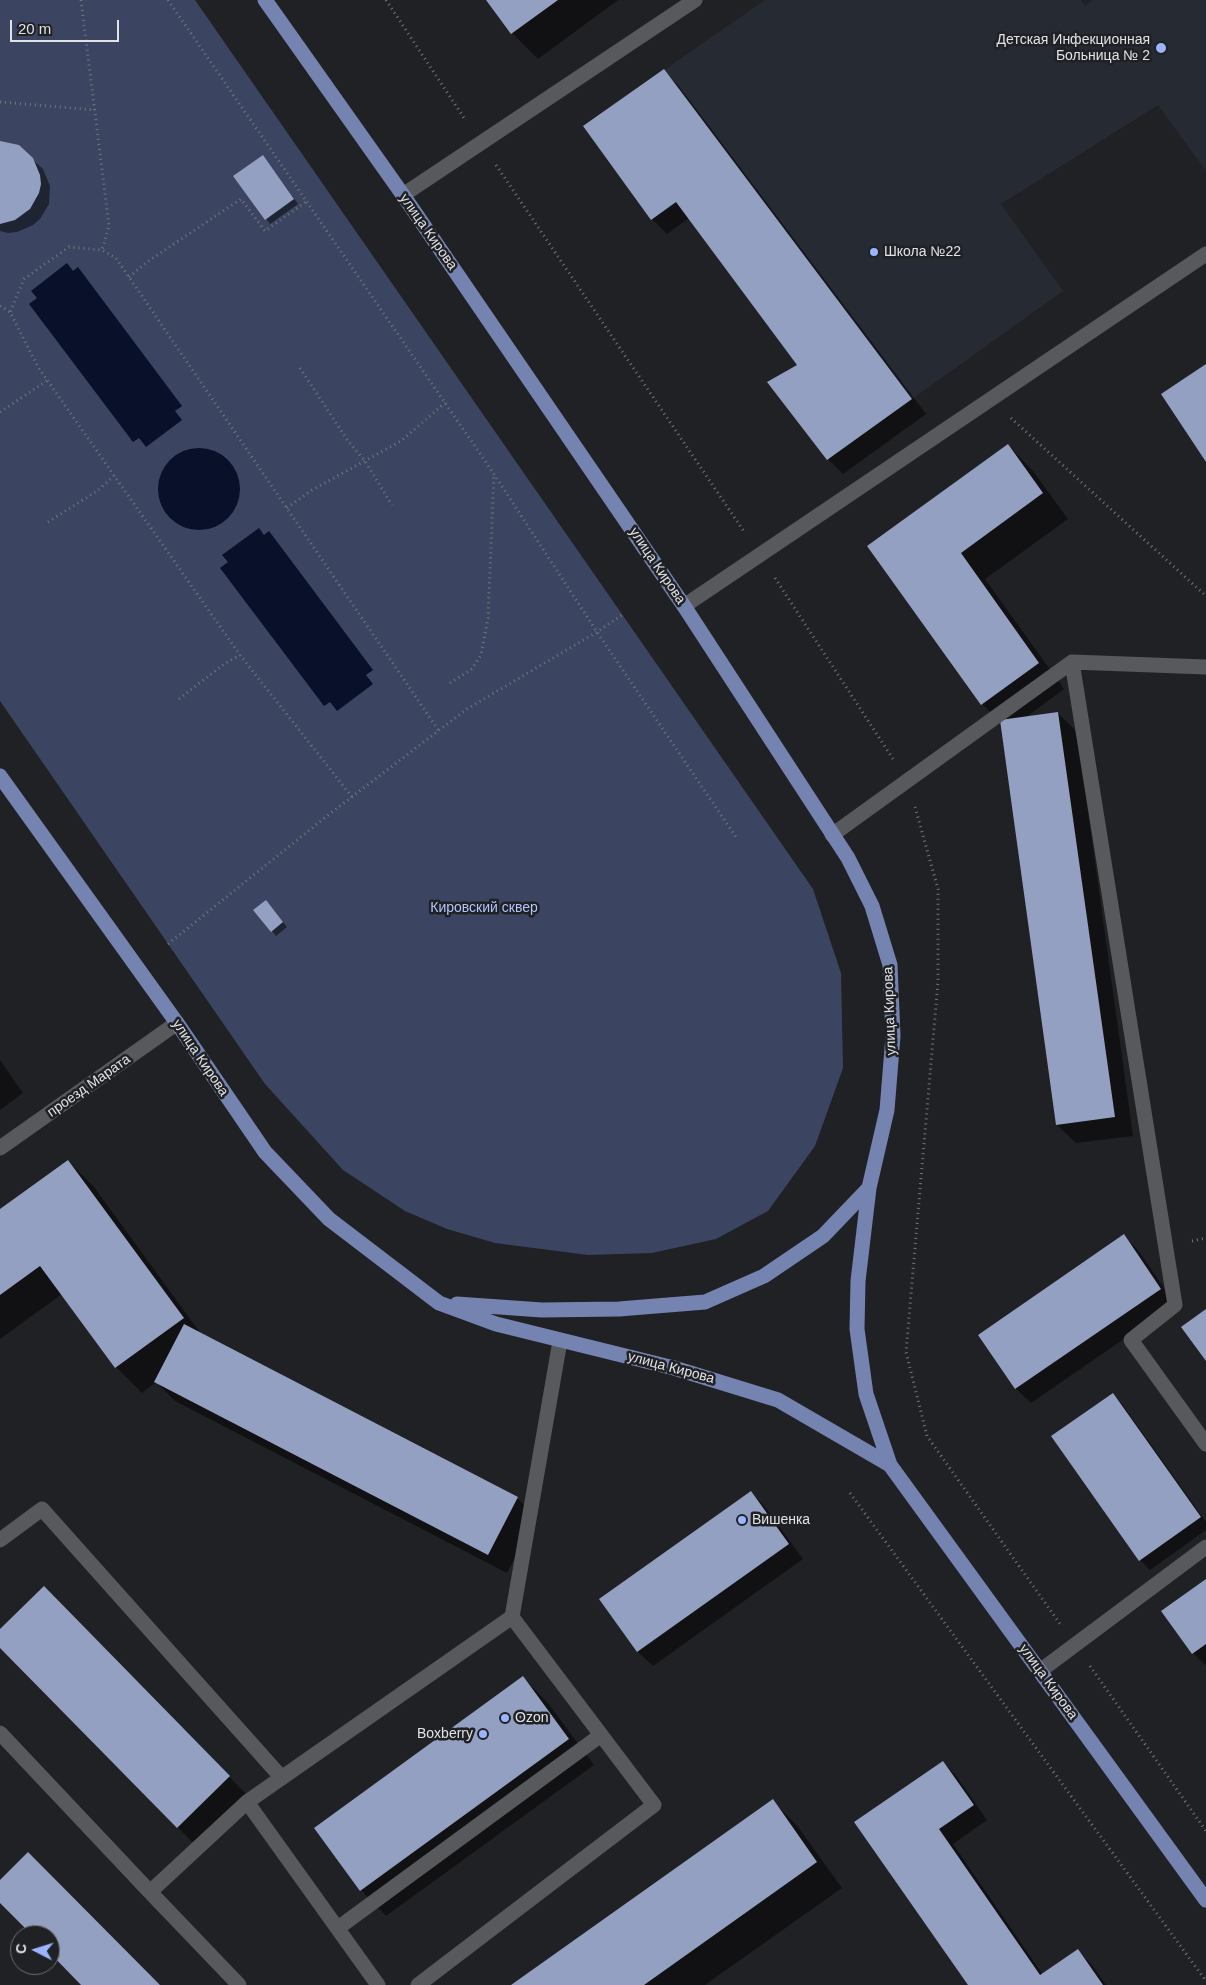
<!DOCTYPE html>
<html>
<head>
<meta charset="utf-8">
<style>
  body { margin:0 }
  #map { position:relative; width:1206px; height:1985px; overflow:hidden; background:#202125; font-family:Helvetica,sans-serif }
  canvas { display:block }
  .north { position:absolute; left:10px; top:1925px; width:50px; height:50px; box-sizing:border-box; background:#202125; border:1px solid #6d6e72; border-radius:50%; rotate:275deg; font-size:14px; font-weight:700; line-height:20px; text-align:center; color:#e1e2e5 }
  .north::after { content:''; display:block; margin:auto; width:18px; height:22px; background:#9bb4fd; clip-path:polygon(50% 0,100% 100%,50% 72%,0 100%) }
  .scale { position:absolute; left:10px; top:20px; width:109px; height:22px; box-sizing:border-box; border:2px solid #e1e2e5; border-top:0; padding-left:6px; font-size:15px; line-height:18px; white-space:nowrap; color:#e1e2e5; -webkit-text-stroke:4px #202125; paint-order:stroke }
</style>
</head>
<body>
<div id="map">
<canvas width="1206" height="1985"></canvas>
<div class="north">С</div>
<div class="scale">20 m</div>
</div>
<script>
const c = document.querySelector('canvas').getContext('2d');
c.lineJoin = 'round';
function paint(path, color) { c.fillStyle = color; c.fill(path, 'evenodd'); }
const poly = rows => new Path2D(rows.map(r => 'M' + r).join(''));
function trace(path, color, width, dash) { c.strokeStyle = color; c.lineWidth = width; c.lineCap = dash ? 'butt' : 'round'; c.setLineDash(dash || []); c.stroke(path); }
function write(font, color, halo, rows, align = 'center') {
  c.font = font + ' Helvetica,sans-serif'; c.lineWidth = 5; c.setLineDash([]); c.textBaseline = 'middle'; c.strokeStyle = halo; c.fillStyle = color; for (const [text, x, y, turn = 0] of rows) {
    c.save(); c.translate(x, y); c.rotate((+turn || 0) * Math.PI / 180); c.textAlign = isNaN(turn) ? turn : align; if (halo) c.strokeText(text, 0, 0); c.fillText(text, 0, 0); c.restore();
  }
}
paint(poly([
  [765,0,1081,0,1085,6,1093,0,1206,0,1206,171,1158,105,1001,204,1063,291,827,460,767,382,797,365,677,203,651,220,583,126]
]), '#262a33');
paint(poly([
  [0,0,195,0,813,889,841,973,843,1068,815,1146,768,1211,716,1239,652,1253,588,1255,495,1243,447,1229,405,1211,343,1170,265,1084,0,701]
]), '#3b4460');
paint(poly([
  [67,263,73,271,78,267,182,406,175,411,182,420,146,447,139,438,133,442,29,304,37,298,31,291],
  '158 489a41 41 0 1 1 82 0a41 41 0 1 1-82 0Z',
  [259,528,264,535,269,531,373,670,366,675,373,684,337,711,330,702,324,706,220,568,228,562,222,555]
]), '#091029');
paint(poly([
  [488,0,618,0,538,59,512,33],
  [664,71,678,85,926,414,843,474,828,459,799,366,689,218,667,234,652,219,585,126],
  [0,142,32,159,43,169,50,186,49,204,40,219,33,225,17,232,8,233,0,231],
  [267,161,298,204,270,224,235,177],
  [1008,445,1033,471,1068,519,985,579,1064,689,1025,718,1058,713,1077,732,1133,1136,1076,1143,1057,1125,1001,723,982,704,868,546],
  [270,906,287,927,276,936,255,910],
  [0,1060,23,1093,0,1110],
  [68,1161,94,1187,201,1334,517,1498,536,1517,507,1573,175,1401,156,1382,142,1393,116,1367,62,1294,0,1339,0,1211],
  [1123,1235,1138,1250,1175,1304,1031,1403,1016,1389,979,1335],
  [1113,1394,1122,1404,1206,1522,1206,1530,1150,1570,1140,1560],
  [751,1492,765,1507,803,1559,653,1666,638,1652,601,1599],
  [1206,1580,1206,1666,1193,1653],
  [63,1606,248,1796,196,1846,0,1646,0,1631],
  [522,1677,548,1703,594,1765,386,1916,361,1890],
  [943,1762,957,1777,987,1820,953,1844,1043,1975,1077,1951,1092,1965,1106,1985,969,1985,856,1823],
  [773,1801,798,1827,842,1888,705,1985,513,1985]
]), '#0007');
paint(poly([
  [486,0,558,0,511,34],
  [664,69,912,399,827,460,767,382,797,365,676,202,651,220,583,126],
  [0,141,19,145,33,158,40,175,41,184,39,193,30,209,15,220,0,224],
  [263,155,294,199,265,220,233,176],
  [1206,364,1206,462,1161,394],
  [1008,444,1043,493,961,553,1039,663,981,705,867,546],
  [1058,712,1115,1117,1056,1125,1000,720],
  [266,900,283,922,271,932,253,910],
  [68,1160,184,1318,115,1368,40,1266,0,1295,0,1209],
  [1124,1234,1161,1289,1015,1389,978,1335],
  [1206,1309,1206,1361,1181,1327],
  [184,1324,518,1497,488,1555,154,1382],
  [1113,1393,1201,1517,1139,1561,1051,1436],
  [751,1491,789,1544,637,1652,599,1599],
  [1206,1579,1206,1644,1192,1654,1161,1611],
  [44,1586,230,1776,177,1828,0,1648,0,1629],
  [523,1676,569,1739,360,1891,314,1828],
  [943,1761,974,1805,939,1829,1040,1975,1078,1949,1103,1985,968,1985,854,1822],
  [773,1799,817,1862,644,1985,511,1985],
  [28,1852,160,1985,81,1985,50,1953,50,1935,32,1935,0,1903,0,1880]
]), '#94a0c2');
trace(poly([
  [81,0,109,226,102,250],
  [168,0,494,474,597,632,736,837],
  [386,0,466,121],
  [0,102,95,110],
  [496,165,745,533],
  [129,277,147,262,241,199,265,231,307,201],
  [0,306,10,312],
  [300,368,348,441,365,461,392,505],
  [0,412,48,380],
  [1011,418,1206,596],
  [287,508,312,490,401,441,445,403],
  [48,522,97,491,114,476],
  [775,578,893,759],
  [450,683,472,669,481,655,488,618,494,474],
  [179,699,224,664,240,655],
  [352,797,240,655,38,367,10,312,24,279,69,247,102,250,116,258,439,731],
  [915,807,938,889,938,982,906,1352,927,1436,1060,1624],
  [168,944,332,812,467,709,597,632,622,615],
  [1192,1241,1206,1238],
  [850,1493,1206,1981],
  [1090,1666,1206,1831]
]), '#75767a', 3, [1, 4]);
trace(poly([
  [403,195,695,0],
  [684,606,1206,254],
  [1072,662,1175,1305,1131,1340,1206,1444],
  [832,835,1072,662,1206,667],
  [0,1148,177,1023],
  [0,1540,42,1509,282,1778],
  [1040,1671,1206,1547],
  [0,1733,150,1892],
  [338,1928,601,1735],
  [239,1985,150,1892,247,1802],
  [378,1985,247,1802,512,1617,560,1341],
  [418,1985,654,1805,512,1617]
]), '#57595d', 15);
trace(poly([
  [265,0,403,195,684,606,848,858,872,906,890,965,893,1036,887,1110,869,1188,858,1281,857,1329,866,1394,890,1465,1206,1900],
  [0,776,177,1023,265,1152,329,1219,439,1303,496,1324,674,1368,778,1400,890,1465],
  [457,1304,542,1310,619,1309,705,1302,764,1276,823,1236,869,1188]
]), '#7483b0', 15);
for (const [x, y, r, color] of [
  [1161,48,6,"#9bb4fd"],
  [874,252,5,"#9bb4fd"],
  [742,1520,5,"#9bb4fd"],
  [505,1718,5,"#9bb4fd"],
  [483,1734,5,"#9bb4fd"]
]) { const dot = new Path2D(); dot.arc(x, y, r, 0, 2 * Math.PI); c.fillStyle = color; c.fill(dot); trace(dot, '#202125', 2); }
write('14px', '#e1e2e5', '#202125', [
  ["Детская Инфекционная",1150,40,"right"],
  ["Больница № 2",1150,56,"right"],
  ["Школа №22",884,252],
  ["Вишенка",752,1520],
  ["Ozon",515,1718],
  ["Boxberry",473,1734,"right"]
], 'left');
write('14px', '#e1e2e5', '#202125', [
  ["улица Кирова",428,232,55],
  ["улица Кирова",657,566,56],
  ["улица Кирова",890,1011,-92],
  ["улица Кирова",200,1058,56],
  ["проезд Марата",89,1086,-35],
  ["улица Кирова",671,1368,15],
  ["улица Кирова",1048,1682,54]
]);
write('14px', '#b1c5fd', '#202125', [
  ["Кировский сквер",484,908]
]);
</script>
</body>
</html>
